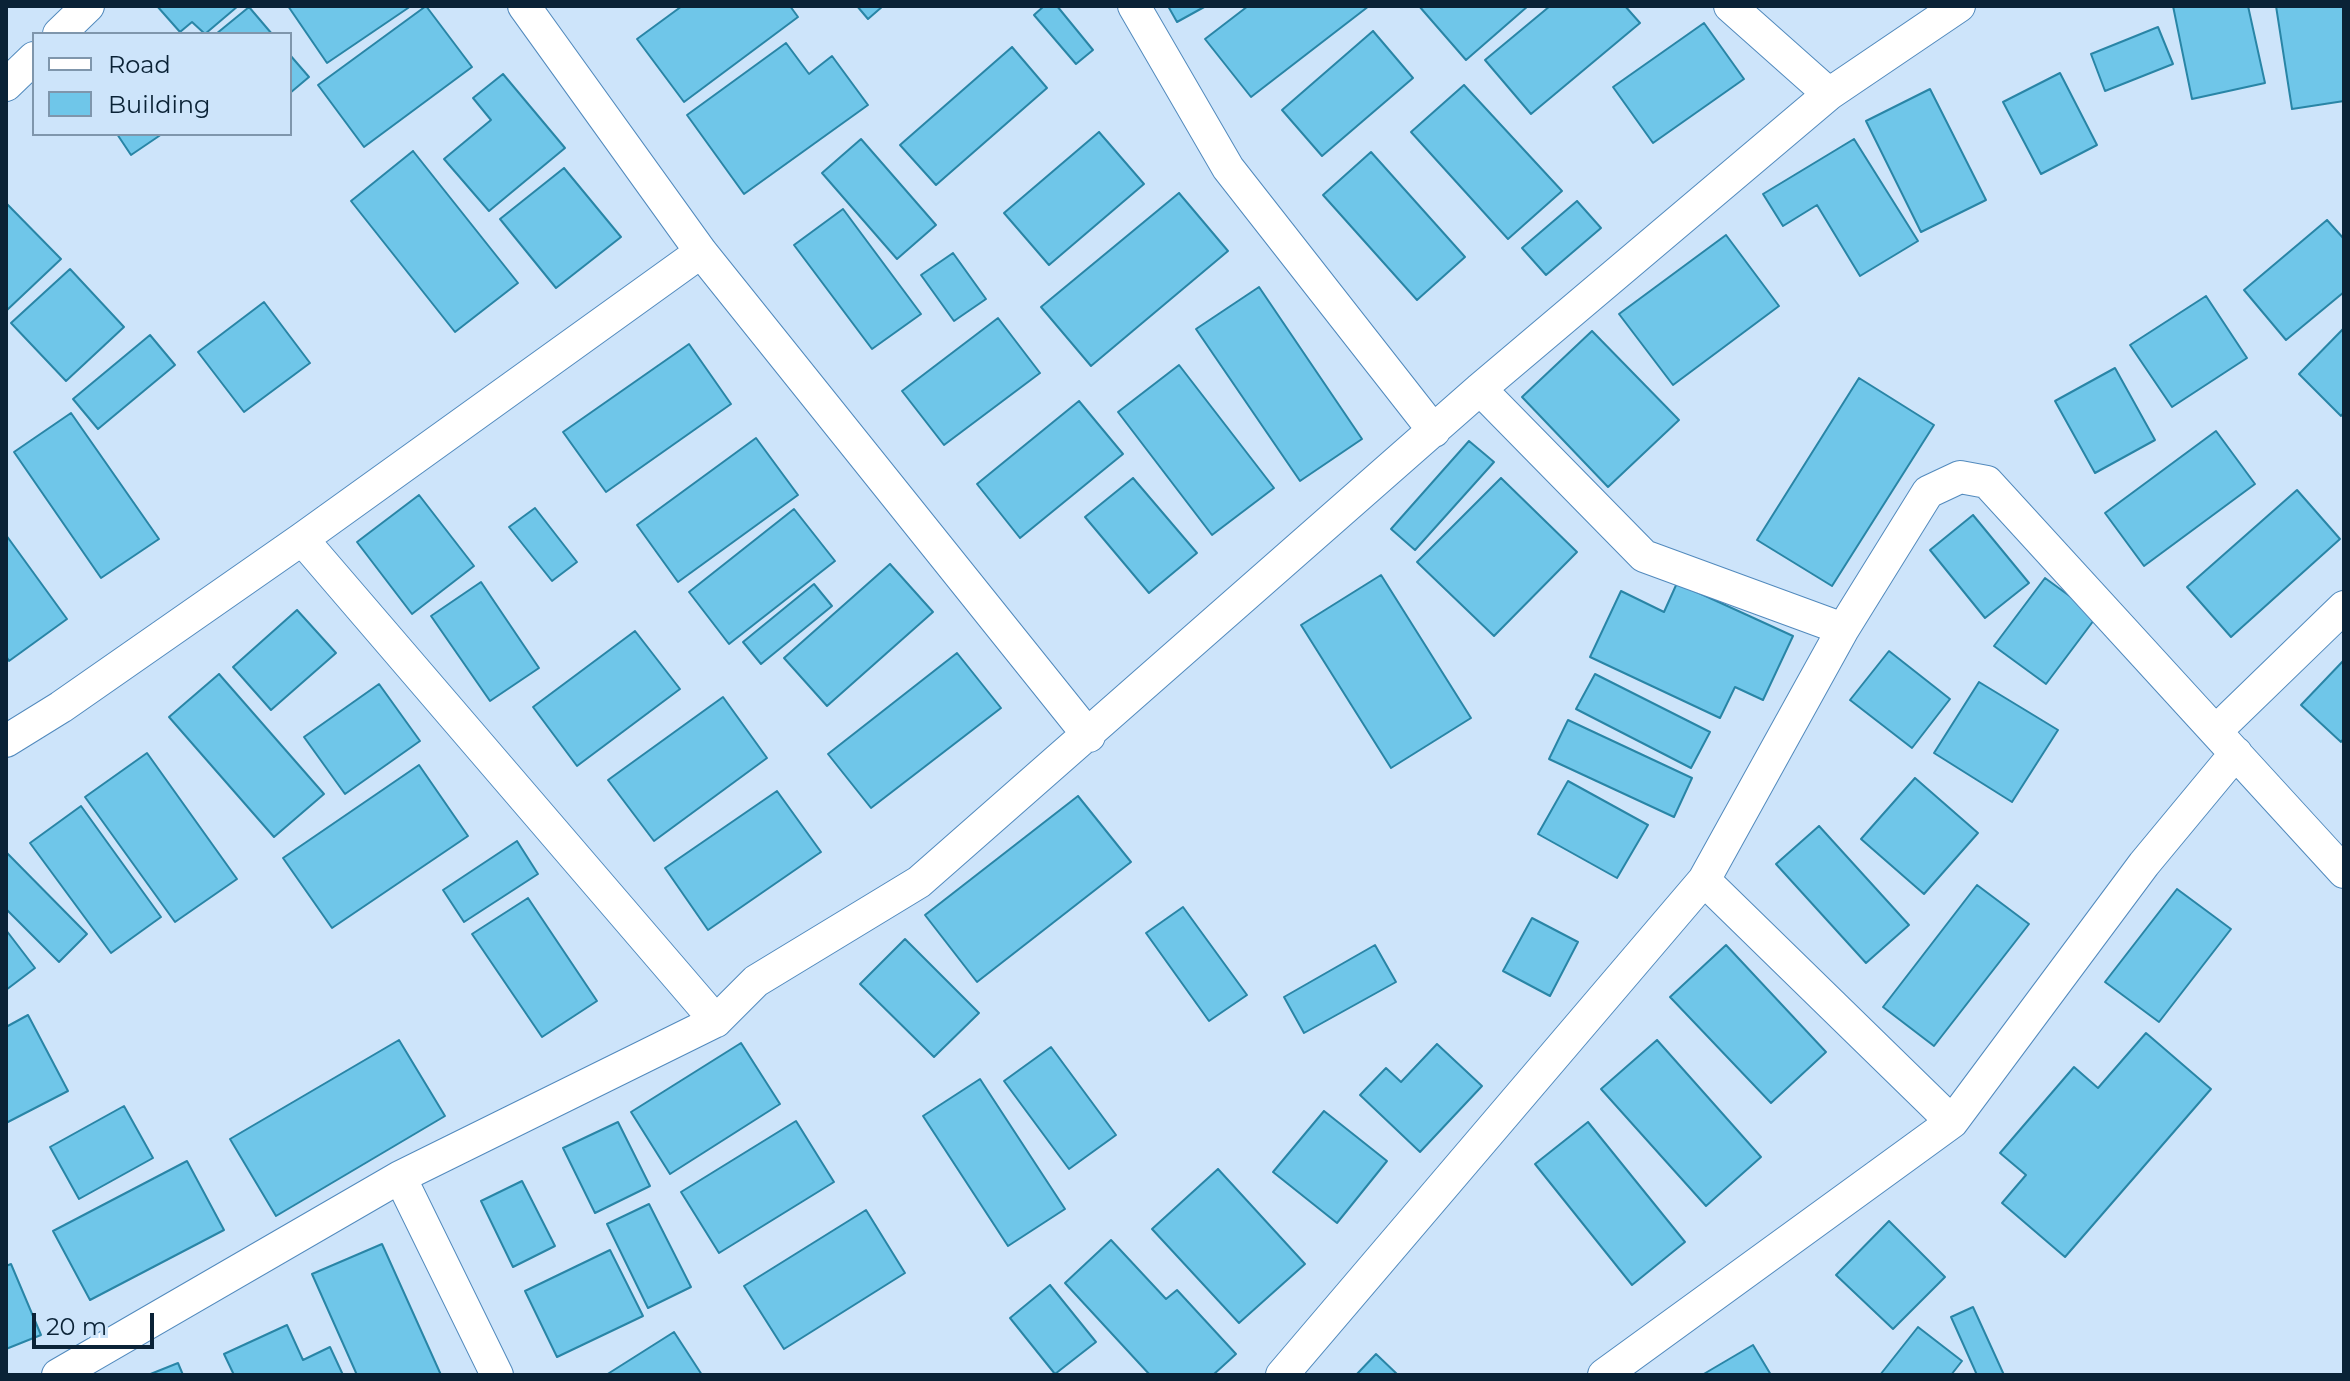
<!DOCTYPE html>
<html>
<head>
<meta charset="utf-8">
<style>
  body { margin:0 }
  #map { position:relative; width:2350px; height:1381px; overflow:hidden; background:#cde4fa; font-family:Montserrat,sans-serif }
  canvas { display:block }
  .frame { position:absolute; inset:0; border:8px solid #0a2236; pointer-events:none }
  .legend { position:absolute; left:32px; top:32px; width:260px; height:104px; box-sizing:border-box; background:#cde4fa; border:2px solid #7f96ac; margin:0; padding:10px 14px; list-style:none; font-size:24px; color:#0a2236 }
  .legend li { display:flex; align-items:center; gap:16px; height:40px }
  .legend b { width:40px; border:2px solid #7f96ac }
  .scale { position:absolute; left:32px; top:1313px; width:122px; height:36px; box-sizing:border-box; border:4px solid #0a2236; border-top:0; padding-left:10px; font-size:24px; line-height:28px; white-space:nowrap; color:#0a2236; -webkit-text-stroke:6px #cde4fa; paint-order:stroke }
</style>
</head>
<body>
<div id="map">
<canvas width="2350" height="1381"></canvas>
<div class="frame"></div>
<ul class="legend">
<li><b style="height:10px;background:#fff"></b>Road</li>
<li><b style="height:22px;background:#6fc6e9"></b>Building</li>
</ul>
<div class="scale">20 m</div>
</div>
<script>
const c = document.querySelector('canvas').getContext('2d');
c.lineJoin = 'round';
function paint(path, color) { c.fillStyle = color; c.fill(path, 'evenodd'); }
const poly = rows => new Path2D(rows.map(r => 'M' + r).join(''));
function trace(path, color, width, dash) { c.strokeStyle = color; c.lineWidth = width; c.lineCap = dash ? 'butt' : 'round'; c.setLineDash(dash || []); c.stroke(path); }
const building = poly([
  [157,6,238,6,205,34,192,22,180,32,157,6],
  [288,6,411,6,327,63,288,6],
  [426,6,472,67,364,147,318,85,426,6],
  [682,6,790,6,798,17,684,102,637,39,682,6],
  [857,6,883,6,868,19,857,6],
  [1044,6,1057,6,1093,50,1076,64,1034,15,1044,6],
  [1168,6,1206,6,1177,22,1168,6],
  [1248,6,1369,6,1251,97,1205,39,1248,6],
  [1419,6,1528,6,1466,60,1419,6],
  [1550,6,1625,6,1640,23,1531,114,1485,60,1550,6],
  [2173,6,2248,6,2265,83,2192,99,2173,6],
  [2276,6,2344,6,2344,101,2292,109,2276,6],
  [249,7,272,34,216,34,249,7],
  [1704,23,1744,79,1653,143,1613,87,1704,23],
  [2158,27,2173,64,2105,91,2091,54,2158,27],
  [1373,31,1413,78,1322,156,1282,110,1373,31],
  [786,43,809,74,832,56,868,105,744,194,687,115,786,43],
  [1012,47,1047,88,936,185,900,145,1012,47],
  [290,55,309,77,290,93,290,55],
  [2060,73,2097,145,2041,174,2003,102,2060,73],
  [503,74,565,148,489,211,444,159,491,120,473,98,503,74],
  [1464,85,1562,191,1508,239,1411,132,1464,85],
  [1930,89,1986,200,1921,232,1866,121,1930,89],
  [1099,132,1144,184,1049,265,1004,213,1099,132],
  [117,134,162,134,131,155,117,134],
  [861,139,936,225,897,259,822,173,861,139],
  [1854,139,1918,241,1860,276,1817,205,1783,226,1763,194,1854,139],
  [413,151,518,283,455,332,351,201,413,151],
  [1371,152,1465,257,1417,300,1323,195,1371,152],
  [564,168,621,237,556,288,500,219,564,168],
  [1179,193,1228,251,1091,366,1041,307,1179,193],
  [1577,201,1601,228,1546,275,1522,248,1577,201],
  [6,203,61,259,6,311,6,203],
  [843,209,921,314,872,349,794,245,843,209],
  [2327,220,2344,239,2344,292,2286,340,2244,290,2327,220],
  [1726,235,1779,306,1673,385,1619,314,1726,235],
  [953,253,986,299,954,321,921,275,953,253],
  [70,269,124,327,66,381,11,323,70,269],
  [1259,287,1362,439,1300,481,1196,329,1259,287],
  [2206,296,2247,358,2172,407,2130,345,2206,296],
  [264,302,310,363,244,412,198,352,264,302],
  [998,318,1040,373,944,445,902,391,998,318],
  [2344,328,2344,412,2341,416,2299,374,2344,328],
  [1592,331,1679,420,1608,487,1522,397,1592,331],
  [150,335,175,365,98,429,73,399,150,335],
  [689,344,731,404,606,492,563,432,689,344],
  [1179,365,1274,488,1212,535,1118,412,1179,365],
  [2115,368,2155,440,2095,473,2055,401,2115,368],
  [1859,378,1934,425,1832,586,1757,540,1859,378],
  [1079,401,1123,454,1020,538,977,484,1079,401],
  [71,413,159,539,101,578,14,452,71,413],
  [2216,431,2255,484,2144,566,2105,513,2216,431],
  [756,438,798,495,678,582,637,525,756,438],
  [1469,441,1494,462,1415,550,1391,529,1469,441],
  [1133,478,1197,553,1149,593,1085,517,1133,478],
  [1501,478,1577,552,1494,636,1417,562,1501,478],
  [2297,490,2340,539,2231,637,2187,587,2297,490],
  [419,495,474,566,412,614,357,542,419,495],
  [535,508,577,562,552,581,509,527,535,508],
  [794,509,835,561,729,644,689,592,794,509],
  [1973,515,2029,583,1985,618,1930,550,1973,515],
  [6,535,67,619,9,661,6,656,6,535],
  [890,564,933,612,827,706,784,658,890,564],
  [1381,575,1471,718,1391,768,1301,625,1381,575],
  [2045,578,2097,616,2046,684,1994,646,2045,578],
  [481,582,539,668,490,701,431,616,481,582],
  [1677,583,1793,636,1763,700,1735,687,1720,718,1590,657,1621,591,1664,612,1677,583],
  [814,584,832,606,761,664,743,642,814,584],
  [297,610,336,653,271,710,233,667,297,610],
  [635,631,680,689,577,766,533,707,635,631],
  [1889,651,1950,699,1912,748,1850,700,1889,651],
  [957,653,1001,708,871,808,828,754,957,653],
  [2344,660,2344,738,2341,742,2301,705,2344,660],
  [219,674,324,794,274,837,169,717,219,674],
  [1595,674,1710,732,1691,768,1576,709,1595,674],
  [1979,682,2058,730,2012,802,1934,753,1979,682],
  [379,684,420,741,345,794,304,737,379,684],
  [723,697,767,758,654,841,608,780,723,697],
  [1568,720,1692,778,1674,817,1549,759,1568,720],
  [147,753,237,879,175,922,85,797,147,753],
  [419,765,468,836,332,928,283,858,419,765],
  [1915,778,1978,833,1924,894,1861,839,1915,778],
  [1568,781,1648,825,1617,878,1538,834,1568,781],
  [777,791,821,852,708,930,665,868,777,791],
  [1078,796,1131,862,977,982,925,915,1078,796],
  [81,806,161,917,111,953,30,843,81,806],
  [1819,826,1909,925,1866,963,1776,864,1819,826],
  [517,841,538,874,464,922,443,890,517,841],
  [6,852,87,934,59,962,6,909,6,852],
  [1977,885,2029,924,1934,1046,1883,1007,1977,885],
  [2177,889,2231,929,2159,1022,2105,982,2177,889],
  [528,898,597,1001,542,1037,472,934,528,898],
  [1183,907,1247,995,1209,1021,1146,933,1183,907],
  [1532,918,1578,942,1550,996,1503,971,1532,918],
  [6,930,35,968,6,990,6,930],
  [905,939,979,1013,934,1057,860,984,905,939],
  [1375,945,1396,982,1304,1033,1284,997,1375,945],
  [1726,945,1826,1052,1771,1103,1670,997,1726,945],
  [28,1015,68,1091,6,1123,6,1027,28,1015],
  [2146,1033,2211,1089,2065,1257,2002,1203,2026,1175,2000,1153,2074,1067,2098,1088,2146,1033],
  [399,1040,445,1116,276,1216,230,1139,399,1040],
  [1657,1040,1761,1157,1706,1206,1601,1089,1657,1040],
  [741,1043,780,1104,670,1174,631,1112,741,1043],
  [1437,1044,1482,1086,1420,1152,1360,1095,1386,1068,1401,1082,1437,1044],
  [1051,1047,1116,1135,1069,1169,1004,1081,1051,1047],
  [980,1079,1065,1209,1008,1246,923,1116,980,1079],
  [124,1106,153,1158,79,1199,50,1147,124,1106],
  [1324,1111,1387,1161,1337,1223,1273,1172,1324,1111],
  [796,1121,834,1182,719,1253,681,1192,796,1121],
  [618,1122,650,1186,595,1213,563,1148,618,1122],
  [1588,1122,1685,1242,1632,1285,1535,1164,1588,1122],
  [187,1161,224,1230,90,1300,53,1231,187,1161],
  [1218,1169,1305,1264,1239,1323,1152,1229,1218,1169],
  [522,1181,555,1246,513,1267,481,1201,522,1181],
  [649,1204,691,1287,648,1308,607,1224,649,1204],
  [866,1210,905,1273,784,1349,744,1286,866,1210],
  [1889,1221,1945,1277,1893,1329,1836,1275,1889,1221],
  [1111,1240,1166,1299,1177,1290,1236,1354,1213,1375,1150,1375,1065,1283,1111,1240],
  [382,1244,441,1375,357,1375,312,1274,382,1244],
  [610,1250,643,1316,557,1357,525,1291,610,1250],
  [11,1264,41,1335,6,1349,6,1266,11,1264],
  [1050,1285,1096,1342,1055,1374,1010,1318,1050,1285],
  [1973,1307,2004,1375,1977,1375,1951,1317,1973,1307],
  [287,1325,303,1360,330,1347,343,1375,234,1375,224,1354,287,1325],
  [1918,1327,1962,1361,1951,1375,1880,1375,1918,1327],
  [674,1332,702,1375,606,1375,674,1332],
  [1753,1345,1771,1375,1702,1375,1753,1345],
  [1376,1354,1398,1375,1356,1375,1376,1354],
  [178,1363,183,1375,148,1375,178,1363]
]);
paint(building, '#6fc6e9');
trace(building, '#2985a6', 2);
const minor = poly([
  [524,6,701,252,1089,736],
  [1134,6,1228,168,1434,431],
  [1730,6,1829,94],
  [59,34,88,6],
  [6,85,34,58],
  [1480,389,1644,556,1843,629],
  [302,539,716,1021],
  [2216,731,2344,607],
  [6,741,61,707,302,539,701,252],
  [1704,880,1952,1122,2144,864,2236,753],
  [400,1177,497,1375],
  [58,1375,400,1177,716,1021,756,981,919,882,1480,389,1829,94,1959,6],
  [1282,1375,1704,880,1843,629,1928,492,1960,477,1987,482,2344,872],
  [1604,1375,1952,1122]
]);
trace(minor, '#528abd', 34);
trace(minor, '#fff', 32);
</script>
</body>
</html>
